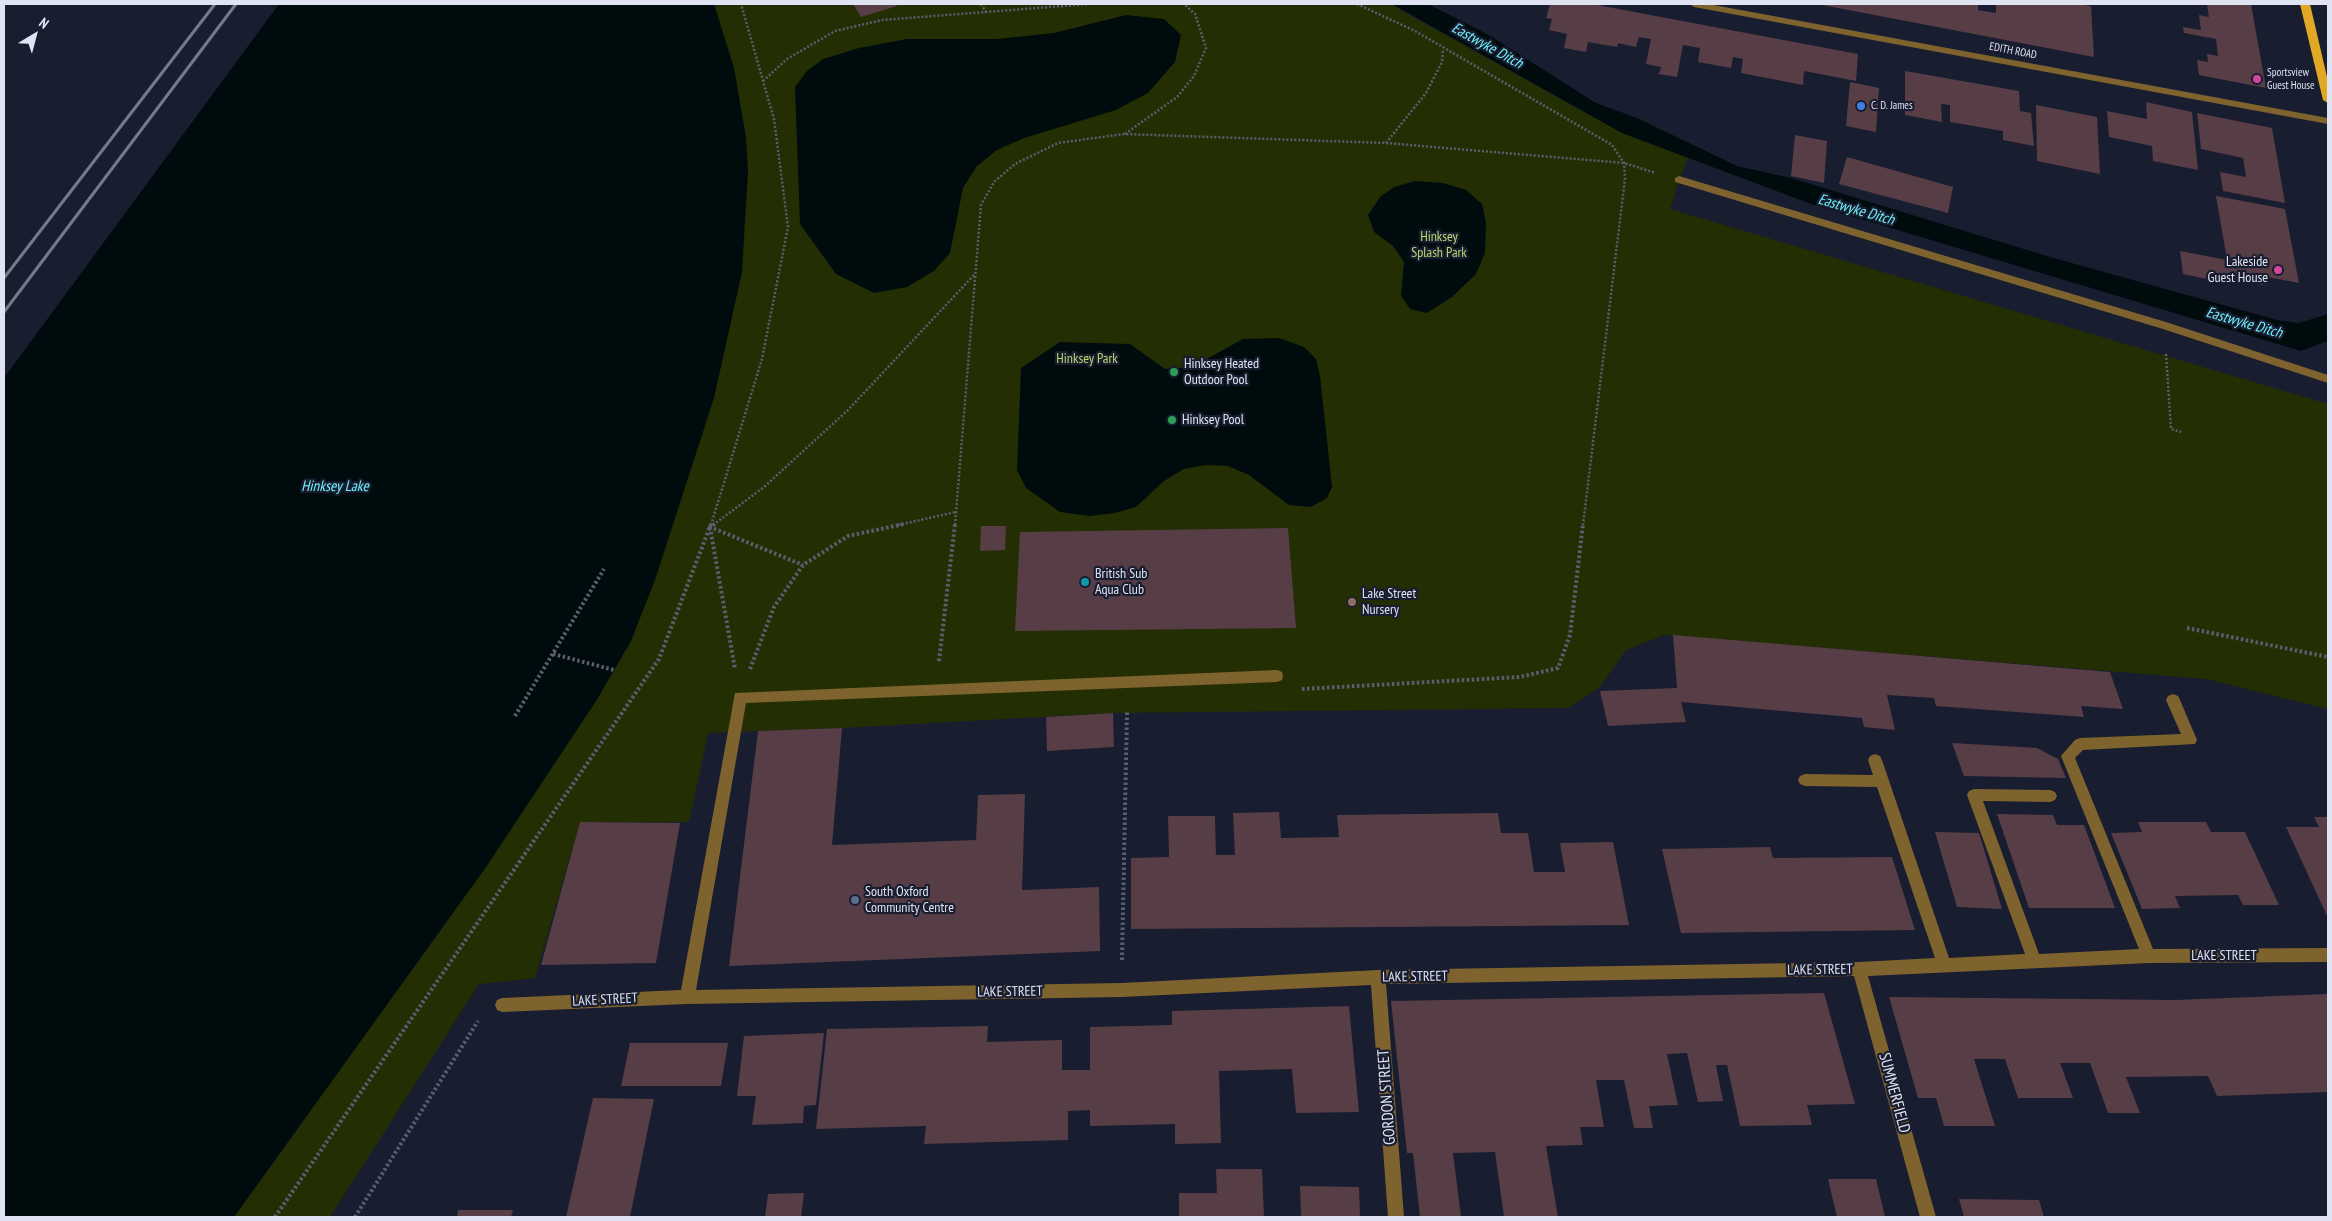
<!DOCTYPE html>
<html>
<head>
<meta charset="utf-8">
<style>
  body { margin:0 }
  #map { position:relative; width:2332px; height:1221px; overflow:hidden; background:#191d30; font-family:"PT Sans Narrow",sans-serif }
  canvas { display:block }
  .frame { position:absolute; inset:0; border:5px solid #e0e3f1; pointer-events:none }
  .north { position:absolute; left:10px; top:10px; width:50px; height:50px; -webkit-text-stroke:4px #191d30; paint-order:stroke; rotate:37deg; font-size:14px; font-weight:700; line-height:20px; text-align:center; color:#e0e3f1 }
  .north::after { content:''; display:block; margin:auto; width:18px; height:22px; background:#e0e3f1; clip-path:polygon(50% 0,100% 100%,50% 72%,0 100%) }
</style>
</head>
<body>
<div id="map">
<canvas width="2332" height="1221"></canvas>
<div class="frame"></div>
<div class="north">N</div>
</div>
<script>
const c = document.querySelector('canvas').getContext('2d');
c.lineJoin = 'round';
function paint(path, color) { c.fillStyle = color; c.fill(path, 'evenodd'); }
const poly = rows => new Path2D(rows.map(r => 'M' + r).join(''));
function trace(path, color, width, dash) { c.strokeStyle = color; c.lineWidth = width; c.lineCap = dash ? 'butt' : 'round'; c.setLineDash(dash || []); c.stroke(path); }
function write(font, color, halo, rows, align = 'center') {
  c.font = font + ' "PT Sans Narrow",sans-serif'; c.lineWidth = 4.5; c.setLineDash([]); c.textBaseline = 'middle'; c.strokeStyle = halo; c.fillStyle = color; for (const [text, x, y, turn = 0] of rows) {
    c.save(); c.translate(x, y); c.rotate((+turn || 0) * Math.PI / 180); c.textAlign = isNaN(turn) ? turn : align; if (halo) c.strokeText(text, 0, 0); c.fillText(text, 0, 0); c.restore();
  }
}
paint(poly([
  [714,4,1390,4,1622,133,1688,158,1679,180,1670,209,2328,404,2328,709,2206,679,1664,635,1626,650,1600,687,1568,708,1112,713,842,728,708,733,689,822,580,822,535,978,479,984,330,1217,234,1217,486,867,596,701,631,641,734,69]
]), '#232f03');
paint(poly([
  [279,4,714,4,734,68,746,137,748,171,742,272,714,398,655,580,631,641,596,701,486,867,234,1217,4,1217,4,378],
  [1392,4,1428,4,1487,34,1596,103,1637,118,1737,166,1791,178,2050,257,2277,320,2299,323,2328,314,2328,341,2301,351,1811,204,1622,133],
  [1126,15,1164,19,1181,35,1175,62,1148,93,1116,110,1024,138,997,150,977,166,963,188,950,253,934,271,907,287,874,293,836,274,800,224,795,87,807,71,823,59,859,48,907,39,997,39,1054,33],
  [1415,181,1443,183,1466,190,1482,204,1486,222,1485,253,1476,274,1452,297,1427,313,1410,309,1401,296,1404,262,1393,246,1374,232,1368,215,1380,197,1394,187],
  [1279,338,1304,347,1316,359,1320,376,1332,487,1327,498,1311,507,1289,505,1249,475,1228,466,1206,465,1184,469,1164,481,1136,507,1115,513,1090,516,1060,512,1026,488,1017,470,1021,368,1060,342,1130,344,1165,369,1192,367,1243,339]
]), '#000b0d');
paint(poly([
  [853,4,896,4,897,6,861,17],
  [1550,4,1592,4,1858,54,1856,81,1804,71,1803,85,1741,73,1743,59,1733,57,1731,68,1698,62,1700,48,1683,45,1677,77,1659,74,1661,67,1646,64,1651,39,1639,37,1636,47,1618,43,1617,47,1588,42,1586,52,1564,48,1567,34,1549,30,1552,19,1546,18],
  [1817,4,1978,4,1978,10,1996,13,1996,4,2078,4,2091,6,2094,57],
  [2203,4,2251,4,2266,88,2199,75,2197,60,2208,62,2207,54,2218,56,2216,39,2184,33,2183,27,2201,30,2199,15,2209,17,2207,5],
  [1905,71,2019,91,2020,111,2031,113,2034,146,2003,140,2003,131,1950,122,1950,105,1941,104,1942,122,1905,115],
  [1850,82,1879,88,1876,132,1846,126],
  [2146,102,2192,112,2198,170,2153,161,2152,146,2109,137,2107,111,2147,119],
  [2036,105,2097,117,2100,174,2037,161],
  [2197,113,2272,128,2285,203,2223,191,2220,172,2246,177,2243,158,2201,149],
  [1795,135,1827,141,1824,183,1791,176],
  [1847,157,1953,187,1948,213,1839,184],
  [2216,196,2285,209,2299,283,2262,276,2263,285,2225,277,2226,283,2183,274,2180,251,2227,260],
  [981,526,1006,526,1005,550,980,551],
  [1288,528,1296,628,1015,631,1020,532],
  [1673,635,2110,672,2123,709,2081,706,2084,717,1936,706,1934,698,1887,695,1895,730,1864,727,1862,718,1681,702,1686,722,1608,726,1600,691,1677,688],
  [1113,713,1114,747,1047,751,1046,717],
  [842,728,832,845,976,840,978,795,1025,794,1022,890,1099,887,1100,951,729,966,758,731],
  [1952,743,2037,748,2058,759,2066,778,1964,776],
  [1279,812,1281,838,1339,837,1337,815,1498,813,1501,833,1528,833,1534,872,1565,872,1560,843,1613,842,1629,925,1131,929,1131,858,1169,857,1168,816,1215,816,1216,855,1235,855,1233,813],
  [1997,814,2053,815,2057,825,2084,825,2115,908,2029,908],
  [2314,817,2328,817,2328,918,2286,827,2319,827],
  [580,822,680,823,656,963,541,965],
  [2138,822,2206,822,2211,832,2245,832,2279,905,2243,905,2238,895,2175,896,2180,908,2142,909,2111,833,2142,832],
  [1935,832,1979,833,2002,909,1957,907],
  [1770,847,1773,858,1892,857,1915,930,1681,933,1662,849],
  [1824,993,1855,1104,1807,1105,1812,1125,1740,1126,1727,1065,1716,1065,1723,1101,1698,1102,1687,1053,1667,1054,1678,1105,1649,1106,1653,1128,1634,1128,1624,1080,1596,1080,1604,1127,1580,1127,1583,1145,1546,1146,1558,1217,1504,1217,1495,1152,1453,1153,1461,1217,1420,1217,1413,1153,1407,1153,1391,1001],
  [2328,994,2328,1092,2217,1096,2208,1076,2126,1077,2140,1113,2108,1113,2090,1063,2060,1063,2073,1098,2018,1098,2005,1059,1974,1059,1995,1126,1944,1126,1936,1098,1918,1098,1889,997,2176,1000],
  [1349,1006,1359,1112,1296,1113,1292,1069,1219,1071,1221,1143,1175,1144,1175,1124,1090,1126,1090,1110,1068,1111,1068,1140,924,1144,926,1126,816,1129,827,1029,988,1026,987,1042,1062,1040,1062,1070,1090,1070,1090,1027,1172,1025,1172,1011],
  [824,1033,816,1105,804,1106,803,1123,752,1125,756,1096,737,1096,744,1036],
  [630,1043,728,1043,721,1086,621,1086],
  [593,1098,654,1099,630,1217,566,1217],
  [1216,1169,1262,1169,1264,1217,1179,1217,1179,1193,1217,1193],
  [1828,1179,1876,1179,1885,1217,1837,1217],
  [1300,1186,1359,1187,1360,1217,1301,1217],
  [804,1193,801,1217,765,1217,768,1194],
  [1959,1199,2039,1200,2044,1217,1964,1217],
  [458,1210,513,1210,511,1217,457,1217]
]), '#573d45');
trace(poly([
  [981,4,986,12],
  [1357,4,1415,31,1612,145,1624,163,1625,179,1583,525],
  [763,81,787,59,835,31,882,20,1089,4],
  [1125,134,1177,97,1194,76,1206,48,1195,14,1184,4],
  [1386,143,1426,93,1442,62,1443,49],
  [2166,354,2171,429,2181,432],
  [711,525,762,359,788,227,774,119,741,4],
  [713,525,764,487,848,410,974,275],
  [898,525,956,512],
  [955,525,981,205,994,182,1015,164,1058,143,1124,134,1386,143,1624,163,1656,173]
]), '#5b5e70', 2.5, [2, 2]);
trace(poly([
  [715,524,710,527,803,565],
  [710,527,735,669],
  [2187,628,2328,657],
  [553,654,614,670],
  [939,661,955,524],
  [750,669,774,607,803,565,848,536,904,524],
  [1302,689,1520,677,1558,668,1570,635,1583,524],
  [515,716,604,569],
  [1122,960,1127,711],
  [275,1217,659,659,711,524],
  [355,1217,478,1021]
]), '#5b5e70', 4, [2.5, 2.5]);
paint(poly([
  [1690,4,1708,4,2328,118,2328,124,1694,7,1690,4],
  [1679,176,2169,323,2328,375,2328,383,2163,329,1675,182,1675,178,1679,176],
  [1277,670,1282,672,1283,676,1282,680,1277,682,746,703,696,990,1122,983,1378,970,1859,962,1935,958,1877,787,1805,786,1800,784,1798,780,1800,776,1805,774,1873,775,1868,760,1870,756,1875,754,1880,756,1882,760,1949,958,2025,954,1967,795,1969,791,1974,789,2050,790,2055,792,2057,796,2055,800,2050,802,1983,801,2039,954,2139,949,2061,756,2075,740,2080,738,2181,734,2166,700,2168,696,2173,694,2178,696,2180,700,2197,740,2195,744,2083,750,2075,758,2153,949,2328,948,2328,962,2149,963,1868,976,1936,1217,1920,1217,1854,976,1386,984,1404,1217,1388,1217,1371,985,1122,997,687,1004,502,1012,497,1010,495,1005,497,1000,502,998,681,990,735,693,1277,670]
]), '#7e632e');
paint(poly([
  [2300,4,2310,4,2328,81,2328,103,2323,100,2300,4]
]), '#e1a825');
trace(poly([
  [4,278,215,4],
  [4,312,236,4]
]), '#757989', 3);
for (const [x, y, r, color] of [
  [2257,79,5,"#d1479c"],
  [1861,106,5,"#3f7fe0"],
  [2278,270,5,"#d1479c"],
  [1174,372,5,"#2e9e5b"],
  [1172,420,5,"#2e9e5b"],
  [1085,582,5,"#0f9aa8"],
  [1352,602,5,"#8d6e63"],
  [855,900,5,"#5c6f8a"]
]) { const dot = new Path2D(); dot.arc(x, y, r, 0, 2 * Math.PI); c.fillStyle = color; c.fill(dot); trace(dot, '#191d30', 2); }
write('11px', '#e0e3f1', '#191d30', [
  ["EDITH ROAD",2013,51,11]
]);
write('11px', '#e0e3f1', '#191d30', [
  ["Sportsview",2267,73],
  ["Guest House",2267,86],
  ["C. D. James",1871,106]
], 'left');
write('14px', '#b7da6a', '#191d30', [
  ["Hinksey",1439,237],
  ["Splash Park",1439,253],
  ["Hinksey Park",1087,359]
]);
write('14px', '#e0e3f1', '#191d30', [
  ["Lakeside",2268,262,"right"],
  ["Guest House",2268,278,"right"],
  ["Hinksey Heated",1184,364],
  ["Outdoor Pool",1184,380],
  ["Hinksey Pool",1182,420],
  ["British Sub",1095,574],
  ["Aqua Club",1095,590],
  ["Lake Street",1362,594],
  ["Nursery",1362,610],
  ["South Oxford",865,892],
  ["Community Centre",865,908]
], 'left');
write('14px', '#e0e3f1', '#191d30', [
  ["LAKE STREET",2224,956],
  ["LAKE STREET",1820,970,-1],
  ["LAKE STREET",1415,977,-1],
  ["LAKE STREET",1010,992,-1],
  ["LAKE STREET",605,1000,-3]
]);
write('italic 15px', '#6ff2fb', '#191d30', [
  ["Eastwyke Ditch",1487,46,29],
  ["Eastwyke Ditch",1856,210,16],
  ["Eastwyke Ditch",2244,323,16],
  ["Hinksey Lake",335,487]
]);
write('16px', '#e0e3f1', '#191d30', [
  ["SUMMERFIELD",1894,1093,75],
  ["GORDON STREET",1387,1097,-94]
]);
</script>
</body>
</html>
